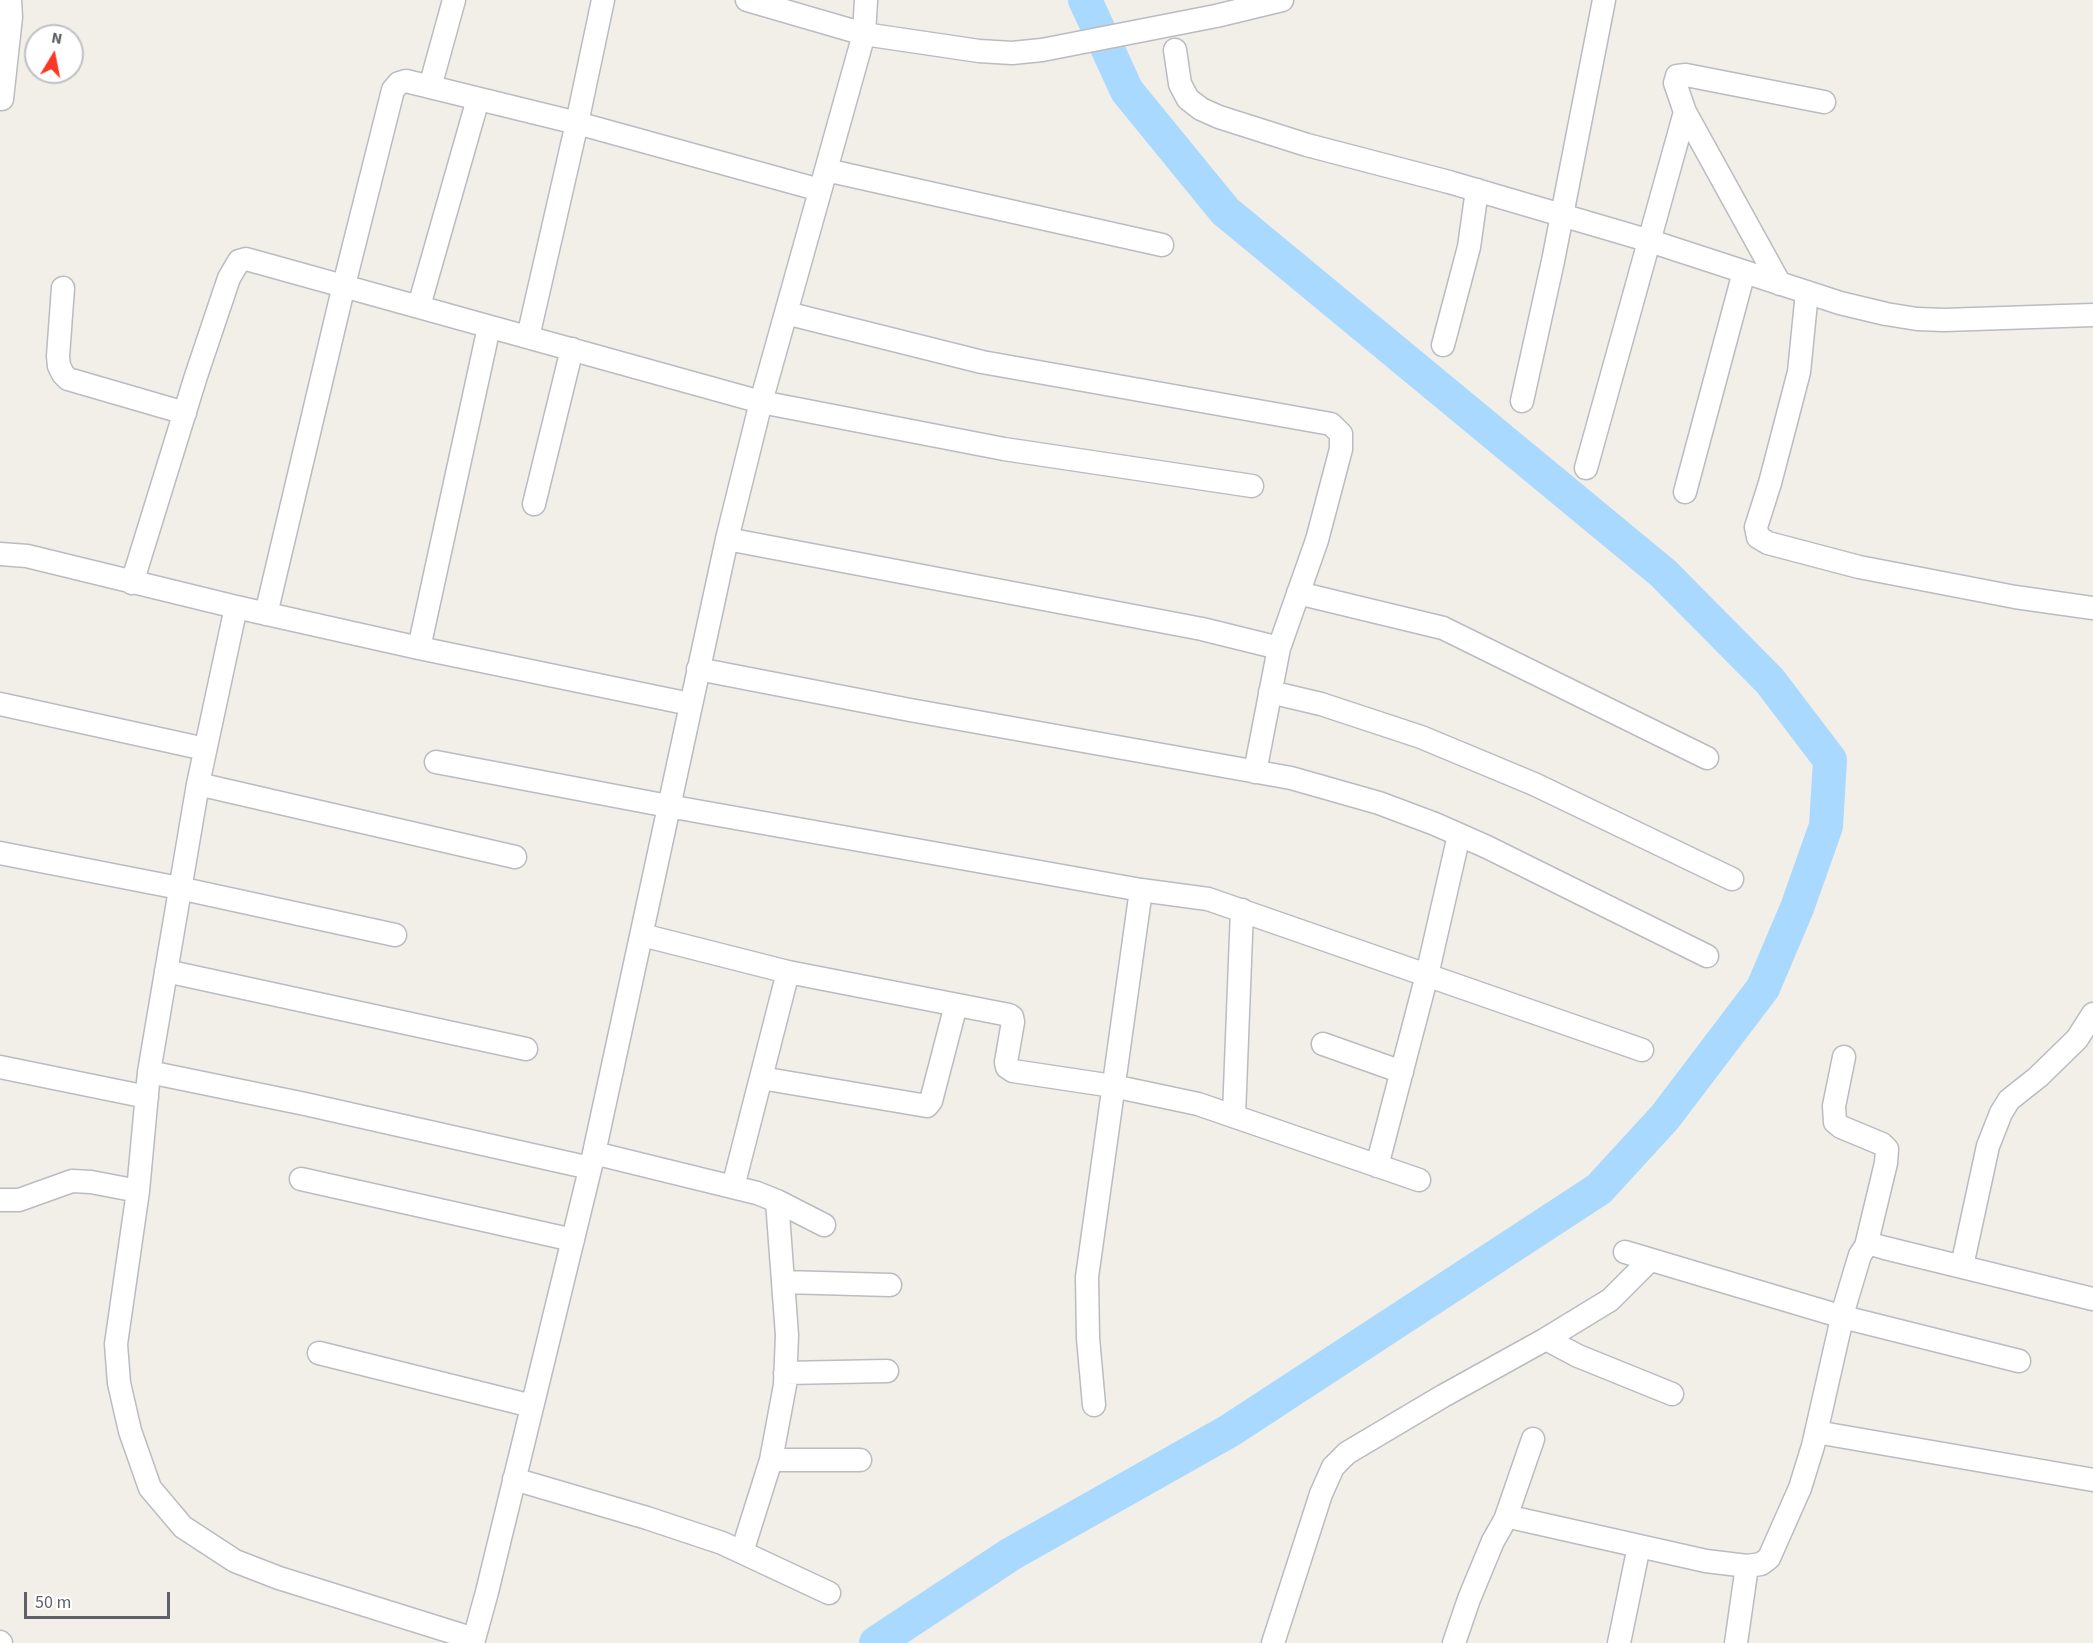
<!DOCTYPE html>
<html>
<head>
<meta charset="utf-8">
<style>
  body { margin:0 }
  #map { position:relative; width:2093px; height:1643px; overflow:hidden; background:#f1efe7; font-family:"Source Sans 3",sans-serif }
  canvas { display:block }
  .north { position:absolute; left:24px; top:24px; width:60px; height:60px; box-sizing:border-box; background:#fff; border:2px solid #bfc0c3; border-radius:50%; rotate:10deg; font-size:16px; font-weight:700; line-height:24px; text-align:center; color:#5e6268 }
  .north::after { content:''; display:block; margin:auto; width:21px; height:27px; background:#f83926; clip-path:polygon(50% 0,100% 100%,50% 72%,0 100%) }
  .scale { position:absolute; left:24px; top:1592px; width:146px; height:27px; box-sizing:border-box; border:3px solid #5e6268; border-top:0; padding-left:8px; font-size:18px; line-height:21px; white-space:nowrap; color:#5e6268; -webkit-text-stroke:4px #fff; paint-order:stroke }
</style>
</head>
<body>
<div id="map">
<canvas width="2093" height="1643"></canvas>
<div class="north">N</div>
<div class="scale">50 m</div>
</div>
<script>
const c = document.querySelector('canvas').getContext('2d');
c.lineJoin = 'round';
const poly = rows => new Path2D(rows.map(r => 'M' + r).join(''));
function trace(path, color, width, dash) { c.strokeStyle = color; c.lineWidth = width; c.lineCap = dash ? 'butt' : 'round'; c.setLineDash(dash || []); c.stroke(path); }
trace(poly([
  [876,1643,1011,1554,1229,1431,1599,1189,1665,1117,1763,988,1797,908,1826,826,1830,760,1770,681,1663,573,1225,211,1127,91,1085,0]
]), '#a9d9ff', 34);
const minor = poly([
  [747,0,864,34,979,51,1012,53,1042,50,1216,16,1282,0],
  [1175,50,1180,84,1188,99,1201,109,1219,117,1307,145,1449,182,1650,241,1840,303,1886,314,1917,319,1944,320,2093,315],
  [430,87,454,0],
  [2,99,11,17,10,0],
  [826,170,1162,245],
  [1780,284,1685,112,1675,83,1677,76,1686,75,1824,102],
  [63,288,58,356,59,366,63,374,68,379,185,413],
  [1807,292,1799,372,1770,483,1756,527,1758,537,1768,543,1859,567,2015,597,2093,608],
  [419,306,478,99],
  [786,313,982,362,1331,424,1341,434,1341,449,1317,540,1279,648,1255,772],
  [528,337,577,123,603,0],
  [1443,345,1469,247,1477,190],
  [1522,401,1553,261,1604,0],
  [1586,468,1685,112],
  [1685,492,1744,272],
  [534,504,572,349],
  [727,539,1202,629,1279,648],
  [0,554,27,556,236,607,419,648,690,704],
  [132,583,196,376,229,278,239,261,246,259,761,402,1004,449,1252,486],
  [1298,593,1443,628,1707,758],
  [236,607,198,784,149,1072,138,1191,116,1344,119,1383,130,1431,150,1488,183,1527,235,1561,279,1578,474,1639],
  [266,614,344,285,393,90,399,83,406,81,577,123,820,190],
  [419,648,489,327],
  [698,669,910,710,1291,778,1379,803,1435,824,1487,847,1707,956],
  [1270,692,1321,704,1421,737,1534,784,1732,879],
  [0,704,205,749],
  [436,762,668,806,1141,890,1208,899,1642,1050],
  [198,784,515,857],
  [0,853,179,888,395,935],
  [642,935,788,972,1009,1015,1012,1017,1013,1022,1006,1062,1007,1067,1013,1071,1113,1086,1198,1104,1419,1180],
  [166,971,526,1049],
  [1323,1044,1402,1072],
  [1844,1057,1834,1106,1835,1122,1841,1127,1882,1144,1887,1149,1886,1163,1866,1246],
  [0,1067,147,1097],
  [149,1072,305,1104,590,1168],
  [761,1078,927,1106,931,1101,956,1005],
  [1234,1115,1242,910],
  [594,1153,757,1193,777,1201,824,1225],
  [1377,1166,1427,975,1459,835],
  [301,1179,573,1240],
  [733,1187,788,972],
  [0,1200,19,1200,72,1181,91,1182,138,1191],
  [1625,1252,1843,1317,2019,1361],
  [1962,1266,1988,1146,2001,1113,2009,1100,2038,1077,2077,1039,2093,1014],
  [784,1282,890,1285],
  [1546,1339,1578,1356,1672,1394],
  [319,1353,532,1406],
  [785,1373,887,1371],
  [1094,1405,1088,1338,1087,1277,1141,890],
  [1816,1432,2093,1480],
  [771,1460,860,1460],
  [514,1479,647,1518,722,1543,829,1593],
  [1505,1520,1533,1439],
  [742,1552,771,1460,785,1385,787,1335,777,1201],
  [0,1642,1,1643],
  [473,1643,487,1592,594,1153,727,539,761,402,864,34,866,0],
  [1273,1643,1321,1494,1333,1467,1347,1453,1443,1396,1546,1339,1610,1300,1650,1260],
  [1454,1643,1469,1599,1493,1541,1505,1520,1510,1517,1706,1561,1747,1566,1761,1564,1769,1558,1800,1488,1813,1446,1845,1305,1860,1255,1866,1246,1871,1244,1885,1248,2093,1299],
  [1619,1643,1639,1546],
  [1736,1643,1747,1566]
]);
trace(minor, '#b9bcc1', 25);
trace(minor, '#fff', 22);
</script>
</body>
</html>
